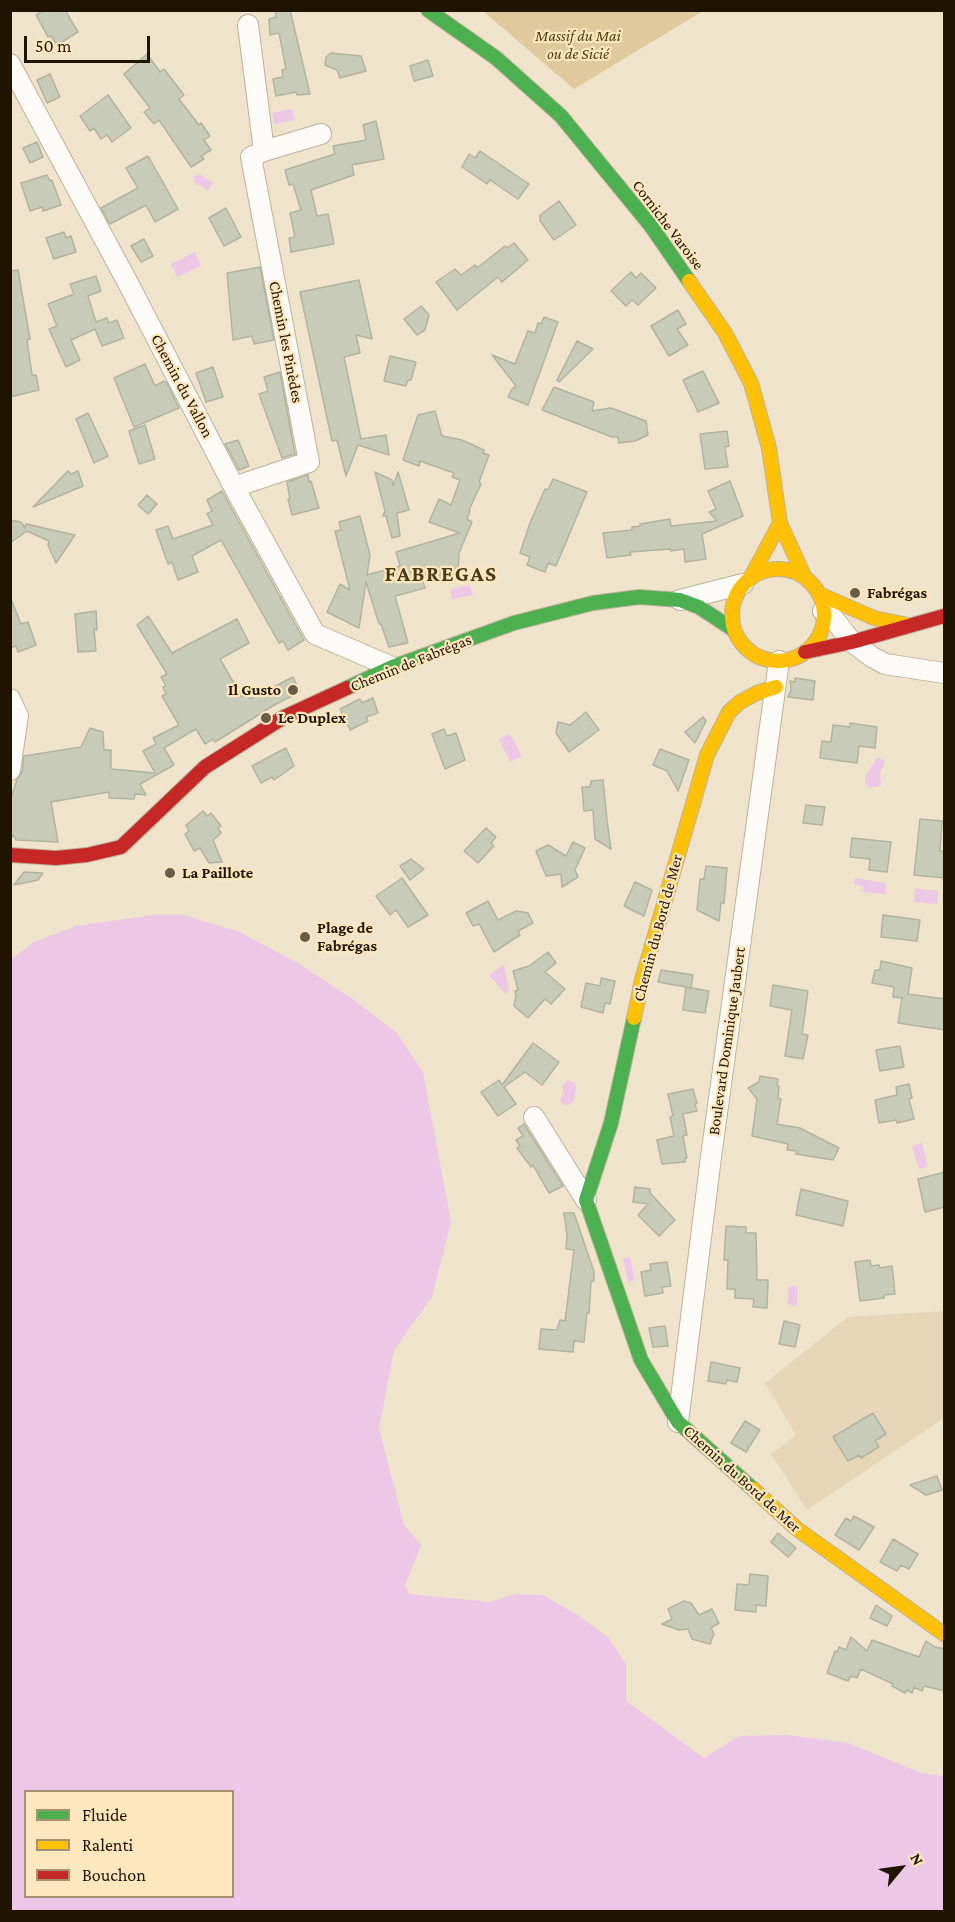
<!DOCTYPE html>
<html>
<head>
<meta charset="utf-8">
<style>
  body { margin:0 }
  #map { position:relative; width:955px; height:1922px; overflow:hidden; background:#efe3cc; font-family:"Crimson Pro",serif }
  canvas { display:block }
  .frame { position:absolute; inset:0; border:12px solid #201300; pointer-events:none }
  .legend { position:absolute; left:24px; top:1790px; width:210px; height:108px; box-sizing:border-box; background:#fde7be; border:2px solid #a59272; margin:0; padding:8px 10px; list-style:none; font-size:18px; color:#201300 }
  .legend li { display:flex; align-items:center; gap:12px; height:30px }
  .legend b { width:30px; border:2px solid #a59272 }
  .north { position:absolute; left:871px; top:1838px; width:60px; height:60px; -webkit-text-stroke:4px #fde7be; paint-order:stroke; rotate:61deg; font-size:16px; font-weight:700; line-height:24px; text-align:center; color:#201300 }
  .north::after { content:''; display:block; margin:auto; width:21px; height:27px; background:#201300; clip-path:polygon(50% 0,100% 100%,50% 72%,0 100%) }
  .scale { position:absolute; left:24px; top:36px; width:126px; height:27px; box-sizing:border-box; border:3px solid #201300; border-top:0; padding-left:8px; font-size:18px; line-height:21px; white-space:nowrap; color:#201300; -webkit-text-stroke:4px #fde7be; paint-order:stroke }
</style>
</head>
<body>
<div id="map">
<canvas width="955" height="1922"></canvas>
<div class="frame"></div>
<ul class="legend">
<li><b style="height:8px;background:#4caf50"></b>Fluide</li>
<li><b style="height:8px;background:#ffc107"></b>Ralenti</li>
<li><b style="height:8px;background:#c62828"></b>Bouchon</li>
</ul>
<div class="north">N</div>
<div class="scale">50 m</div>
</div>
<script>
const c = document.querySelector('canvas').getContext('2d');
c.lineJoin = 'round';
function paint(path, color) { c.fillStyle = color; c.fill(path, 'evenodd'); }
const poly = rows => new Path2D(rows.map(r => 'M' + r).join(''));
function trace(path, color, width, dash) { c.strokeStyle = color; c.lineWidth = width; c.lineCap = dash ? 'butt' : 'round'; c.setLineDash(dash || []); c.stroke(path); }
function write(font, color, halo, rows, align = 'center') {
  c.font = font + ' "Crimson Pro",serif'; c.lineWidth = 4.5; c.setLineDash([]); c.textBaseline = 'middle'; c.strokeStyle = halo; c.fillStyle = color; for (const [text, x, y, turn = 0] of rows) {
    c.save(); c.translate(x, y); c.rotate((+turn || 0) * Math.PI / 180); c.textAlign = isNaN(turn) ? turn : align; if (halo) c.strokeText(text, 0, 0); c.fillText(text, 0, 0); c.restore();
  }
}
paint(poly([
  [944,1311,944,1418,807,1510,771,1454,796,1435,765,1383,848,1317]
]), '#e6d5b7');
paint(poly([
  [483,11,703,11,574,89]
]), '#e0c99d');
paint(poly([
  [292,109,295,120,274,124,272,113],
  [199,174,213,183,208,191,194,182,194,176],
  [195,252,201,266,177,277,171,264],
  [470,585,473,595,452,599,450,589],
  [510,734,522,756,510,762,499,739],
  [880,757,885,762,880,773,881,785,877,787,868,787,865,784,865,777,876,759],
  [855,878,886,883,885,894,862,892,864,887,854,884],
  [915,888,938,891,937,904,914,902],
  [153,915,183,915,240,932,301,965,354,1000,397,1033,423,1072,451,1222,432,1297,394,1350,379,1428,404,1525,421,1545,405,1586,410,1594,489,1602,517,1594,543,1595,579,1616,608,1637,626,1664,626,1701,704,1758,739,1736,787,1735,848,1743,922,1773,944,1776,944,1911,11,1911,11,959,34,942,76,926],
  [26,1792,232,1792,232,1896,26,1896],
  [504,964,509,991,506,994,489,975],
  [568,1080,574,1082,576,1087,574,1101,567,1106,561,1103,560,1099,563,1093,563,1085],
  [922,1143,928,1166,919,1169,912,1146],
  [630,1257,635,1280,628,1282,623,1258],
  [789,1286,798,1287,797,1306,787,1304]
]), '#ecc8e6');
const building = poly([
  [44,10,65,10,78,32,57,45,51,36,48,37,36,15,44,10],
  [275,10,290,10,310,94,297,95,296,92,276,96,273,79,283,77,282,70,286,69,279,33,270,35,269,19,276,17,275,10],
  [331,53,361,56,366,71,340,78,337,70,325,65,326,57,331,53],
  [147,54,160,72,164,69,184,95,179,99,199,125,201,123,210,136,204,140,211,150,201,156,204,159,191,167,159,120,154,124,144,112,150,108,124,74,147,54],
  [428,60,433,76,414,81,410,66,428,60],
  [50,74,60,97,47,103,37,80,50,74],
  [108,95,131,128,112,142,107,135,101,139,94,128,90,131,80,116,108,95],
  [376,121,384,159,352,165,354,175,311,190,317,216,328,214,334,244,291,252,289,238,295,237,290,213,301,210,293,184,289,185,285,170,335,154,333,146,366,140,363,125,376,121],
  [37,142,43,157,30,163,23,148,37,142],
  [480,151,529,184,518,199,490,180,487,184,462,167,469,154,475,158,480,151],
  [148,156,178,209,155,222,146,205,110,224,101,208,138,188,126,168,148,156],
  [47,175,50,181,52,180,61,205,43,211,42,207,30,211,21,183,47,175],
  [559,201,576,225,554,240,540,221,540,215,559,201],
  [226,208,241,237,224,246,209,218,226,208],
  [64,232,66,238,71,236,76,252,54,259,46,238,64,232],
  [144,239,153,256,141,262,131,246,144,239],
  [514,243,528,260,502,282,498,277,457,310,436,282,455,269,461,275,475,265,477,268,505,246,507,248,514,243],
  [260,267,274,340,254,344,252,336,233,340,227,273,260,267],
  [18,270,30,339,27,340,32,375,36,375,39,390,10,397,10,271,18,270],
  [631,272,636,278,641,273,656,288,638,305,632,300,626,306,611,291,631,272],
  [96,276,101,291,88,296,96,322,107,318,109,323,117,320,124,338,102,346,95,329,71,340,80,360,66,367,49,329,57,326,48,304,74,294,70,284,96,276],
  [359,280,372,339,356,335,360,353,344,357,361,439,386,435,389,455,358,445,346,476,337,440,332,441,300,292,359,280],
  [421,306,429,315,425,330,417,335,404,319,421,306],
  [678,310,686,324,677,329,688,345,669,356,651,326,678,310],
  [544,317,558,322,528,405,508,397,512,389,516,386,492,355,515,364,528,331,535,333,538,323,541,324,544,317],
  [577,341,593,349,559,382,557,380,577,341],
  [390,356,416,362,411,380,408,380,406,386,384,381,390,356],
  [145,364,155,386,164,381,167,383,179,408,134,427,114,378,145,364],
  [213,367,223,397,206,402,196,373,213,367],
  [703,371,719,403,698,412,683,380,703,371],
  [280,372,295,454,282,458,259,394,268,391,264,377,280,372],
  [554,387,594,402,592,411,611,408,646,421,648,435,635,441,619,443,618,437,612,437,542,410,554,387],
  [435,411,442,436,462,440,484,450,483,453,489,455,479,482,481,484,469,510,470,511,467,519,472,522,459,553,458,573,454,572,453,581,422,579,425,588,395,596,408,643,389,647,381,624,379,624,366,582,359,628,327,612,340,584,350,590,335,531,341,530,339,522,360,516,370,555,367,575,400,566,396,552,460,533,429,522,439,499,451,505,460,480,452,477,454,473,434,466,420,461,419,466,403,460,418,415,435,411],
  [88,413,108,456,94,463,76,419,88,413],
  [145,425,155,459,139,464,129,431,145,425],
  [727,431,729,446,725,447,728,467,705,469,700,434,727,431],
  [238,440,249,466,239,470,225,444,238,440],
  [68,471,71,474,78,471,83,486,33,507,68,471],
  [375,472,392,480,393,486,398,472,409,510,397,513,400,536,392,538,386,516,383,516,385,511,375,472],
  [308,475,309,482,311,481,319,508,292,515,288,499,290,499,287,482,308,475],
  [553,479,587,492,556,566,548,563,545,572,527,565,530,557,520,553,530,523,545,489,548,490,553,479],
  [730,481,743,516,702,534,706,559,685,562,684,549,671,551,670,549,630,552,631,555,607,558,603,533,632,530,632,527,640,526,640,524,670,519,671,526,717,521,709,512,716,509,708,491,730,481],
  [222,491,304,640,288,650,283,641,279,643,221,540,192,556,198,572,178,580,172,562,168,564,156,530,168,526,173,539,213,525,207,514,212,511,207,500,222,491],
  [147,495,157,504,148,514,138,505,147,495],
  [10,520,21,522,25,528,26,524,75,535,56,563,48,545,49,541,27,531,10,543,10,520],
  [11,599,21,624,28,622,36,645,18,652,16,646,10,648,11,599],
  [96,611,97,630,94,629,96,651,78,652,75,614,96,611],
  [148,616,172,653,237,619,249,643,220,659,242,697,247,693,250,699,293,677,300,692,276,704,215,742,213,739,205,744,196,729,164,748,174,765,140,784,146,795,135,794,134,799,109,798,109,792,51,802,58,842,16,840,14,836,10,837,10,802,17,779,22,772,24,756,81,747,90,728,103,732,104,750,111,750,111,769,155,773,143,751,156,744,153,738,179,725,162,696,166,694,163,687,166,686,161,677,167,674,137,625,148,616],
  [795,678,815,681,813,700,788,697,791,690,790,681,795,682,795,678],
  [373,698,378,713,366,717,368,721,350,730,340,709,360,699,362,703,373,698],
  [586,712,599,730,569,752,556,733,558,722,570,725,586,712],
  [703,717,706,721,695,743,685,732,703,717],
  [850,723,877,727,875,748,859,746,857,763,820,758,822,741,831,742,833,725,850,727,850,723],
  [444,729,447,736,456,733,465,760,445,769,432,734,444,729],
  [286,748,294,766,274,780,272,777,261,783,252,766,286,748],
  [660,749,689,760,678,791,667,771,653,765,660,749],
  [603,780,607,820,611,849,595,839,593,810,584,811,582,787,590,787,591,781,603,780],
  [806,805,825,807,822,825,803,823,806,805],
  [203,811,207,816,211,813,221,826,218,828,221,833,213,840,222,862,209,863,200,848,194,851,185,834,189,831,186,825,203,811],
  [920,819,942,821,940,851,945,852,945,878,914,875,920,819],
  [486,828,496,837,491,843,494,846,478,863,464,851,486,828],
  [852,838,891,842,887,872,869,870,870,859,850,857,852,838],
  [573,842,585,848,575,870,578,877,562,887,561,874,546,876,536,851,548,845,566,856,573,842],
  [411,859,424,869,410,880,400,866,411,859],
  [706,866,727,868,724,903,721,903,719,921,697,910,700,879,704,879,706,866],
  [24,872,43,873,38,880,14,885,24,872],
  [402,878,428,915,408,927,396,910,390,915,376,896,402,878],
  [635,882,652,890,644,916,624,906,635,882],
  [488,901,498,920,516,911,528,913,533,923,518,931,520,935,494,952,479,924,473,926,466,913,488,901],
  [883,915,920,920,917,941,881,937,883,915],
  [548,952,556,963,545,972,565,989,551,1004,545,999,528,1018,514,1006,516,996,515,991,518,990,513,971,529,966,548,952],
  [881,961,912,968,908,994,945,999,945,1030,898,1023,902,998,893,997,894,987,872,983,875,970,880,970,881,961],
  [661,970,693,975,691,988,658,982,661,970],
  [601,978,615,981,610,1004,605,1003,603,1013,581,1007,586,983,600,986,601,978],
  [773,985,808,991,802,1034,808,1035,803,1059,785,1056,792,1010,770,1006,773,985],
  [686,987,709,991,705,1013,683,1010,686,987],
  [533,1043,559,1062,542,1085,525,1072,504,1087,516,1104,498,1116,481,1092,499,1080,502,1085,533,1043],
  [900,1046,904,1067,880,1071,876,1050,900,1046],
  [760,1076,778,1079,777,1086,779,1086,778,1098,781,1099,777,1124,800,1128,839,1148,833,1160,796,1154,797,1151,787,1150,788,1144,752,1136,757,1099,748,1088,759,1082,760,1076],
  [909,1084,912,1098,909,1099,914,1119,897,1123,896,1120,879,1123,875,1100,897,1095,896,1087,909,1084],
  [693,1089,697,1103,695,1104,697,1111,683,1114,687,1135,683,1136,687,1158,685,1158,685,1162,662,1164,657,1140,674,1136,670,1117,673,1116,668,1094,693,1089],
  [524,1124,563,1186,549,1193,533,1165,531,1167,517,1148,520,1146,516,1140,523,1136,518,1128,524,1124],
  [945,1172,945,1207,925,1212,918,1179,945,1172],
  [635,1187,650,1189,650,1193,675,1220,659,1236,638,1215,648,1204,633,1202,635,1187],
  [801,1189,848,1201,843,1226,796,1215,801,1189],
  [564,1213,574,1213,594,1272,594,1281,591,1281,589,1313,587,1313,584,1342,574,1341,573,1352,539,1349,541,1329,557,1330,560,1320,565,1321,574,1250,566,1249,567,1235,564,1213],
  [726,1226,746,1227,746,1233,756,1233,757,1280,768,1280,767,1308,753,1307,754,1299,735,1298,735,1289,727,1289,728,1260,724,1260,726,1226],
  [870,1260,871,1266,879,1265,880,1268,892,1266,895,1294,884,1295,884,1298,860,1301,855,1262,870,1260],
  [667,1262,671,1286,662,1287,663,1293,645,1296,641,1272,651,1270,650,1264,667,1262],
  [784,1321,800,1325,795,1347,779,1344,784,1321],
  [665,1326,668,1346,653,1347,649,1328,665,1326],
  [711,1362,740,1368,737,1382,727,1380,726,1384,708,1381,711,1362],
  [873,1413,886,1434,875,1441,879,1447,861,1458,859,1455,848,1461,833,1437,873,1413],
  [745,1421,760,1430,746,1452,731,1443,745,1421],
  [937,1476,942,1490,926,1495,910,1485,937,1476],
  [854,1516,874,1527,859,1550,835,1535,846,1518,851,1521,854,1516],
  [778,1533,796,1548,788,1557,771,1542,778,1533],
  [893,1539,918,1554,909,1569,901,1565,897,1571,880,1562,893,1539],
  [750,1574,768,1576,766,1606,756,1605,756,1612,735,1610,737,1584,749,1585,750,1574],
  [684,1601,691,1603,699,1615,712,1609,719,1623,711,1628,714,1634,710,1644,692,1639,688,1629,679,1630,662,1624,672,1619,668,1609,684,1601],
  [876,1605,892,1616,887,1626,870,1618,876,1605],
  [851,1637,867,1651,872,1640,919,1657,926,1641,935,1647,945,1649,945,1691,924,1686,922,1691,914,1687,912,1693,907,1690,905,1693,892,1686,893,1684,861,1669,857,1678,851,1676,848,1681,827,1673,835,1651,837,1652,839,1647,846,1650,851,1637]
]);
paint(building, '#c8cbb8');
trace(building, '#b0b49f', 1.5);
const street = poly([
  [248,25,264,151],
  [10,64,128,283,234,487,315,634,392,667],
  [234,487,309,462,251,157,264,151,321,134],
  [680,600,743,584],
  [823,611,833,618,852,642,872,657,885,664,944,673],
  [10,699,18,716,10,770],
  [534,1117,586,1200],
  [678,1422,711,1157,779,661]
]);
const fast = poly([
  [428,10,496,58,561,116,651,226,689,281],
  [347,688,392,667,514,623,593,603,639,597,680,600,699,607,734,630],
  [634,1018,611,1123,586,1200,641,1360,678,1422,753,1489]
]);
const slow = poly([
  [689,281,725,333,751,383,769,448,780,523,805,578],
  '732 615a46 46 0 1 1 92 0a46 46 0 1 1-92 0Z',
  [751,577,780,523],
  [819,594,874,618,908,625],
  [634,1018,642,980,707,755,729,712,740,702,757,693,776,687],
  [753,1489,797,1529,944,1634]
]);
const jam = poly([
  [805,652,852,642,944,616],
  [10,855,56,858,87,855,121,847,205,767,284,717,347,688]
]);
trace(street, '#beb199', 22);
trace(fast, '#beb199', 16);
trace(slow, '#beb199', 16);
trace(jam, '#beb199', 16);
trace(street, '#fdfbf7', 20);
trace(fast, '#4caf50', 14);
trace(slow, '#ffc107', 14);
trace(jam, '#c62828', 14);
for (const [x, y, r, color] of [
  [855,593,6,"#685c47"],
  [293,690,6,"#685c47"],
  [266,718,6,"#685c47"],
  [170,873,6,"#685c47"],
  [305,937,6,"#685c47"]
]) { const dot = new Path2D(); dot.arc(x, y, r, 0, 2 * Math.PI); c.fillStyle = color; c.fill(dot); trace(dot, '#fde7be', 2); }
write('italic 16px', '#543e0d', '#fde7be', [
  ["Massif du Mai",578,36],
  ["ou de Sicié",578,54]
]);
write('16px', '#201300', '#fde7be', [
  ["Corniche Varoise",668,225,53],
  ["Chemin les Pinèdes",286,342,79],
  ["Chemin du Vallon",182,386,62],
  ["Chemin de Fabrégas",411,663,-22],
  ["Chemin du Bord de Mer",658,928,-75],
  ["Boulevard Dominique Jaubert",727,1041,-82],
  ["Chemin du Bord de Mer",742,1479,42]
]);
write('bold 16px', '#201300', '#fde7be', [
  ["Fabrégas",867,593],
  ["Il Gusto",281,690,"right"],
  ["Le Duplex",278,718],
  ["La Paillote",182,873],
  ["Plage de",317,928],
  ["Fabrégas",317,946]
], 'left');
c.letterSpacing = '1.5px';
write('bold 22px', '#4c3a16', '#fde7be', [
  ["FABREGAS",441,574]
]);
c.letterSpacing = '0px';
</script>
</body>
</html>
